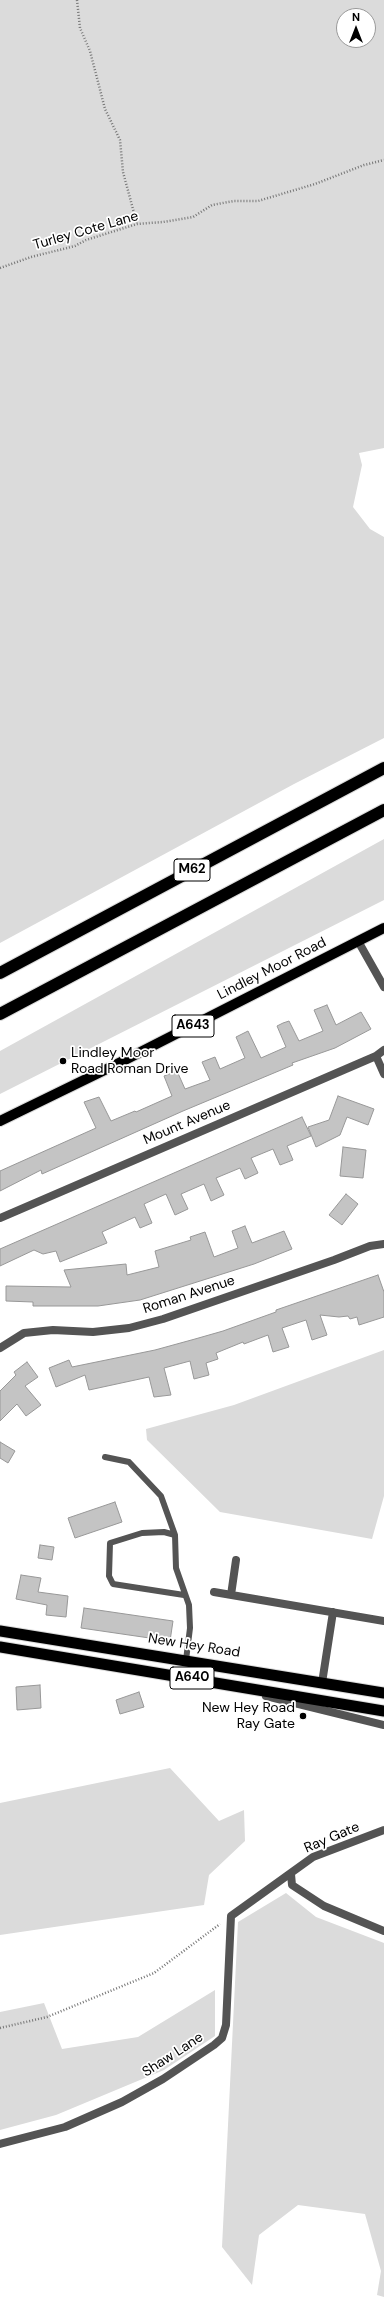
<!DOCTYPE html>
<html>
<head>
<meta charset="utf-8">
<style>
  body { margin:0 }
  #map { position:relative; width:384px; height:2318px; overflow:hidden; background:#fff; font-family:"DM Sans",sans-serif }
  canvas { display:block }
  .north { position:absolute; left:336px; top:8px; width:40px; height:40px; box-sizing:border-box; background:#fff; border:1px solid #999; border-radius:50%; rotate:0deg; font-size:11px; font-weight:700; line-height:16px; text-align:center; color:#000 }
  .north::after { content:''; display:block; margin:auto; width:14px; height:18px; background:#000; clip-path:polygon(50% 0,100% 100%,50% 72%,0 100%) }
</style>
</head>
<body>
<div id="map">
<canvas width="384" height="2318"></canvas>
<div class="north">N</div>
</div>
<script>
const c = document.querySelector('canvas').getContext('2d');
c.lineJoin = 'round';
function paint(path, color) { c.fillStyle = color; c.fill(path, 'evenodd'); }
const poly = rows => new Path2D(rows.map(r => 'M' + r).join(''));
function trace(path, color, width, dash) { c.strokeStyle = color; c.lineWidth = width; c.lineCap = dash ? 'butt' : 'round'; c.setLineDash(dash || []); c.stroke(path); }
function write(font, color, halo, rows, align = 'center') {
  c.font = font + ' "DM Sans",sans-serif'; c.lineWidth = 3.5; c.setLineDash([]); c.textBaseline = 'middle'; c.strokeStyle = halo; c.fillStyle = color; for (const [text, x, y, turn = 0] of rows) {
    c.save(); c.translate(x, y); c.rotate((+turn || 0) * Math.PI / 180); c.textAlign = isNaN(turn) ? turn : align; if (halo) c.strokeText(text, 0, 0); c.fillText(text, 0, 0); c.restore();
  }
}
paint(poly([
  [0,0,384,0,384,448,359,453,362,465,353,507,370,529,384,537,384,738,294,784,0,943],
  [344,16,368,16,368,40,344,40],
  [384,839,384,900,0,1094,0,1051],
  [384,1350,384,1496,372,1539,220,1512,147,1440,146,1429,234,1405],
  [170,1768,219,1821,244,1810,245,1841,209,1875,204,1905,0,1935,0,1803],
  [286,1893,316,1917,384,1943,384,2297,377,2295,381,2271,365,2214,298,2205,259,2235,252,2285,222,2247,238,1922],
  [215,1990,215,2036,164,2070,56,2115,0,2130,0,2012,44,2003,62,2049,138,2037]
]), '#dbdbdb');
const building = poly([
  [327,1005,336,1025,361,1012,371,1029,335,1048,292,1063,293,1065,183,1111,42,1174,41,1170,0,1191,0,1171,96,1128,84,1102,99,1097,111,1121,135,1111,136,1112,172,1096,164,1076,177,1071,185,1089,210,1080,202,1062,215,1057,220,1069,245,1058,236,1037,248,1031,261,1058,286,1047,277,1026,283,1023,289,1021,299,1041,323,1031,314,1010,327,1005],
  [338,1096,374,1109,368,1125,347,1117,340,1135,316,1147,308,1127,329,1120,338,1096],
  [302,1117,311,1136,287,1146,293,1160,280,1165,273,1149,251,1158,258,1173,245,1179,240,1168,216,1178,224,1195,211,1201,204,1184,181,1194,188,1209,175,1215,166,1194,144,1204,152,1223,140,1228,135,1217,102,1232,107,1243,60,1262,56,1251,43,1254,34,1250,0,1266,0,1249,302,1117],
  [343,1147,366,1150,363,1178,340,1176,343,1147],
  [346,1194,358,1204,342,1225,329,1215,346,1194],
  [245,1226,252,1243,284,1231,292,1249,254,1264,140,1300,98,1306,33,1306,33,1302,6,1301,6,1286,71,1287,64,1270,126,1264,127,1275,159,1267,155,1251,191,1240,190,1237,205,1232,214,1257,238,1248,232,1231,245,1226],
  [378,1275,384,1292,384,1317,359,1325,357,1317,350,1319,348,1316,339,1317,320,1315,327,1335,312,1340,306,1320,282,1328,289,1347,273,1352,268,1335,244,1344,243,1342,216,1353,218,1359,206,1363,209,1375,194,1379,190,1361,164,1368,171,1395,154,1397,149,1377,89,1390,85,1375,56,1387,49,1368,69,1360,72,1367,155,1350,195,1339,223,1331,276,1312,276,1310,378,1275],
  [27,1362,38,1377,25,1386,41,1405,26,1416,17,1404,0,1421,0,1391,16,1375,14,1372,27,1362],
  [0,1442,15,1451,8,1463,0,1458,0,1442],
  [115,1502,122,1522,75,1538,68,1518,115,1502],
  [40,1545,54,1547,52,1560,38,1558,40,1545],
  [21,1575,41,1578,38,1592,68,1596,66,1617,46,1615,47,1605,16,1599,21,1575],
  [84,1608,173,1621,170,1641,81,1628,84,1608],
  [40,1685,41,1708,17,1710,16,1687,40,1685],
  [139,1692,144,1707,120,1714,116,1700,139,1692]
]);
paint(building, '#c4c4c4');
trace(building, '#989898', 1);
const primary = poly([
  [0,1121,119,1063,384,928]
]);
const trunk = poly([
  [0,1631,384,1693],
  [0,1647,384,1711]
]);
const motorway = poly([
  [0,973,384,768],
  [0,1014,384,810]
]);
trace(primary, '#dbdbdb', 12);
trace(trunk, '#dbdbdb', 13);
trace(motorway, '#dbdbdb', 14);
trace(poly([
  [77,0,80,28,90,51,105,109,120,140,123,172,137,224],
  [0,268,31,257,75,246,86,240,137,224,163,222,193,217,212,205,234,201,258,201,315,184,364,165,384,160],
  [0,2028,47,2017,154,1973,220,1924]
]), '#767676', 2.5, [1, 2]);
trace(poly([
  [105,1457,129,1462,161,1496,175,1535],
  [184,1595,113,1584,109,1576,110,1543,142,1533,164,1532,175,1535,176,1568,189,1605,190,1628,186,1660]
]), '#545454', 6);
trace(poly([
  [358,941,384,987],
  [376,1056,384,1074],
  [0,1218,376,1056,384,1050],
  [0,1348,24,1333,53,1330,93,1332,129,1328,163,1319,334,1260,370,1246,384,1244],
  [214,1592,384,1621],
  [231,1595,236,1560],
  [322,1683,333,1612],
  [266,1696,384,1725],
  [291,1874,292,1885,324,1906,384,1931],
  [0,2144,65,2127,122,2102,163,2079,214,2045,222,2038,226,2025,231,1916,313,1857,384,1830]
]), '#545454', 8);
trace(primary, '#000', 10);
trace(trunk, '#000', 11);
trace(motorway, '#000', 12);
for (const [x, y, r, color] of [
  [63,1061,4,"#000"],
  [303,1716,4,"#000"]
]) { const dot = new Path2D(); dot.arc(x, y, r, 0, 2 * Math.PI); c.fillStyle = color; c.fill(dot); trace(dot, '#fff', 1.5); }
for (const [x, y, w] of [
  [192,870,36],
  [193,1026,42],
  [192,1678,44]
]) { const box = new Path2D(); box.roundRect(x - w / 2, y - 11, w, 22, 3); c.fillStyle = '#fff'; c.fill(box); trace(box, '#000', 1); }
write('bold 13px', '#000', null, [
  ["M62",192,870],
  ["A643",193,1026],
  ["A640",192,1678]
]);
write('14px', '#000', '#fff', [
  ["Turley Cote Lane",86,231,-16],
  ["Lindley Moor Road",272,969,-27],
  ["Mount Avenue",187,1123,-23],
  ["Roman Avenue",189,1295,-18],
  ["New Hey Road",194,1646,9],
  ["Ray Gate",332,1838,-23],
  ["Shaw Lane",173,2055,-33]
]);
write('14px', '#000', '#fff', [
  ["Lindley Moor",71,1053],
  ["Road Roman Drive",71,1069],
  ["New Hey Road",295,1708,"right"],
  ["Ray Gate",295,1724,"right"]
], 'left');
</script>
</body>
</html>
